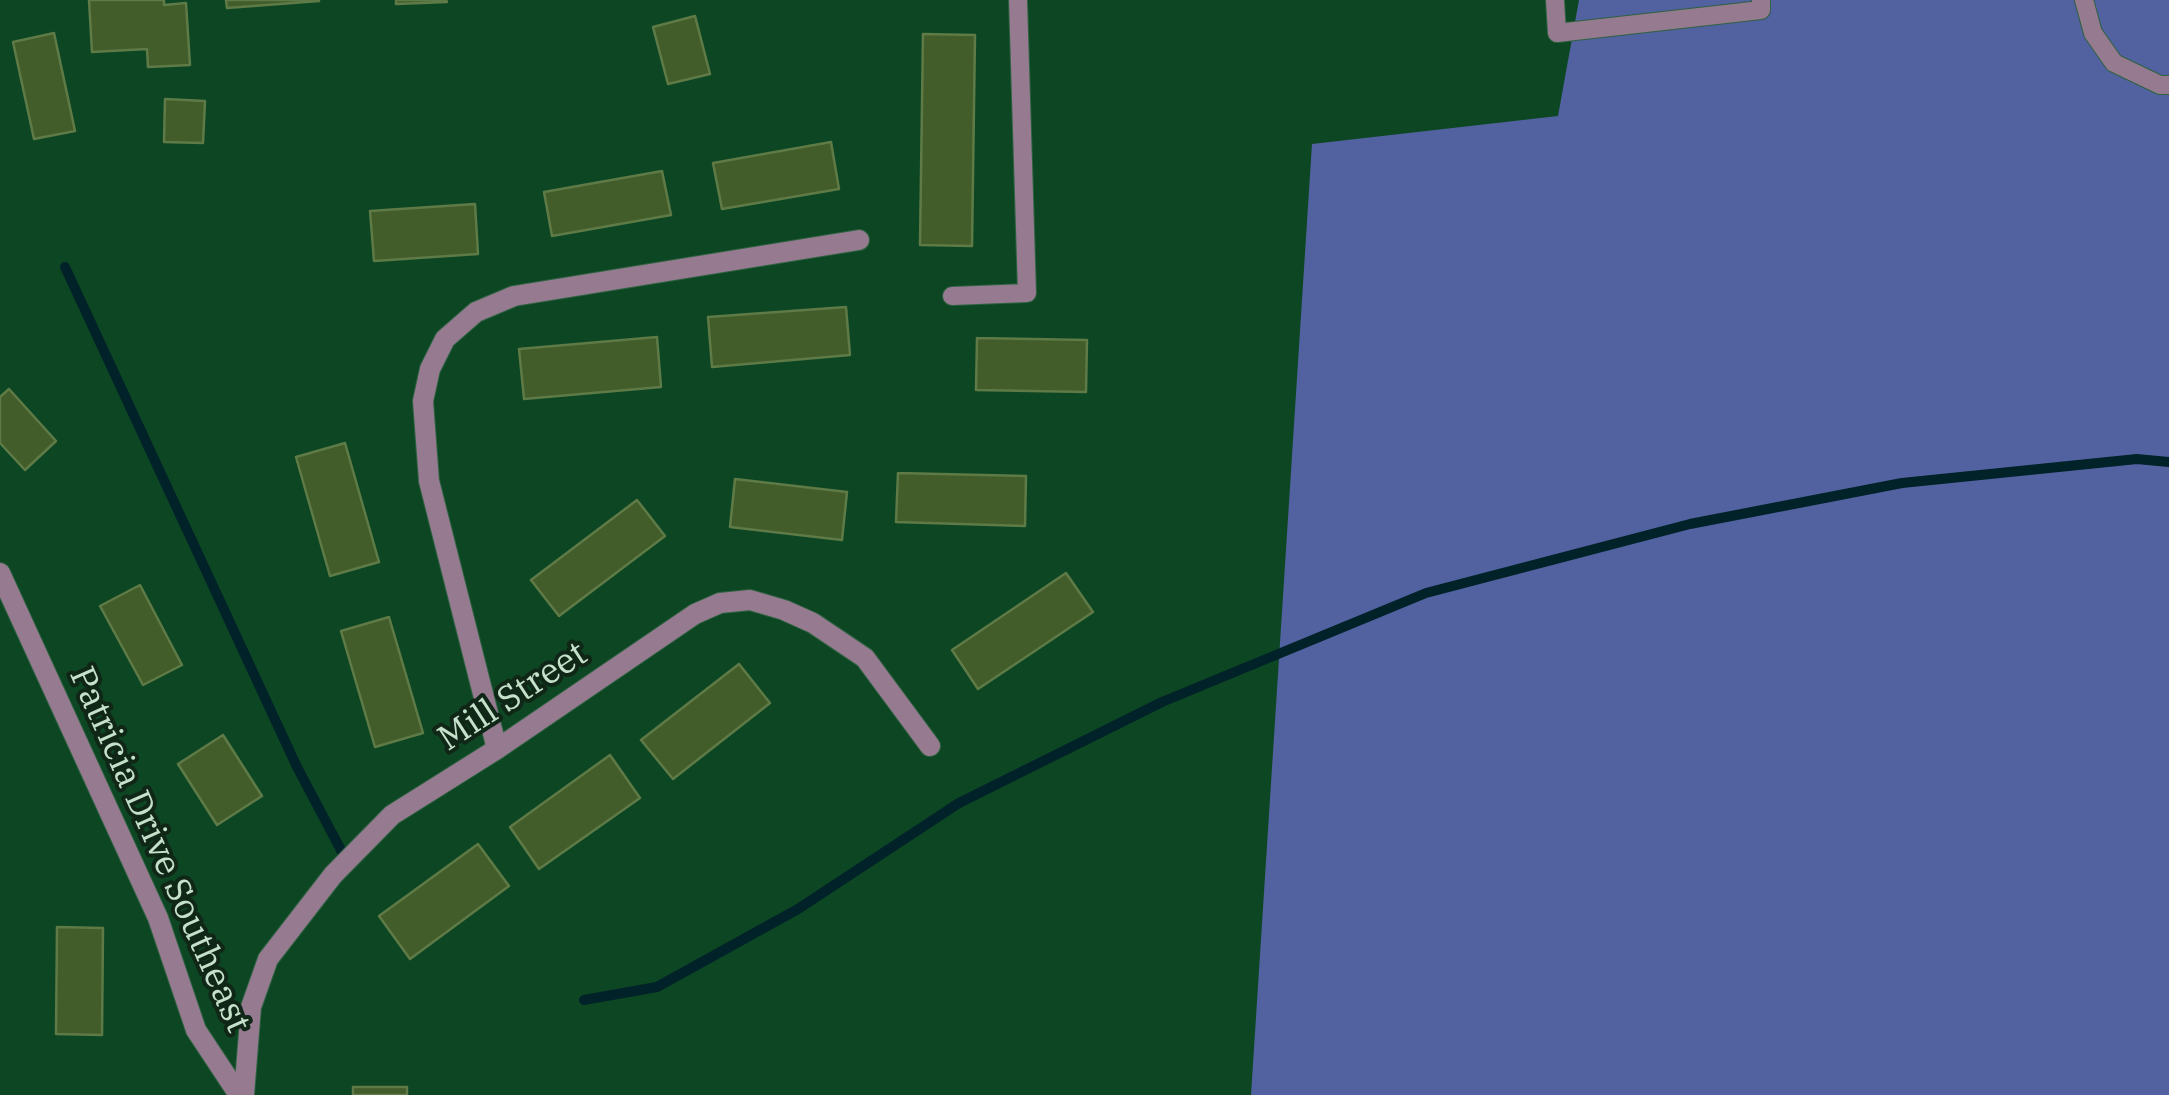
<!DOCTYPE html>
<html>
<head>
<meta charset="utf-8">
<style>
  body { margin:0 }
  canvas { display:block; background:#0d4623 }
</style>
</head>
<body>
<canvas width="2169" height="1095"></canvas>
<script>
const c = document.querySelector('canvas').getContext('2d');
c.lineJoin = 'round';
function paint(path, color) { c.fillStyle = color; c.fill(path, 'evenodd'); }
const poly = rows => new Path2D(rows.map(r => 'M' + r).join(''));
function trace(path, color, width, dash) { c.strokeStyle = color; c.lineWidth = width; c.lineCap = dash ? 'butt' : 'round'; c.setLineDash(dash || []); c.stroke(path); }
function write(font, color, halo, rows, align = 'center') {
  c.font = font + ' "IBM Plex Serif",serif'; c.lineWidth = 8; c.setLineDash([]); c.textBaseline = 'middle'; c.strokeStyle = halo; c.fillStyle = color; for (const [text, x, y, turn = 0] of rows) {
    c.save(); c.translate(x, y); c.rotate((+turn || 0) * Math.PI / 180); c.textAlign = isNaN(turn) ? turn : align; if (halo) c.strokeText(text, 0, 0); c.fillText(text, 0, 0); c.restore();
  }
}
paint(poly([
  [1579,0,2169,0,2169,1095,1251,1095,1312,144,1558,116]
]), '#5262a0');
trace(poly([
  [65,267,297,767,342,852],
  [584,1000,657,987,798,909,959,803,1162,702,1426,593,1690,524,1902,483,2137,459,2169,462]
]), '#002228', 10);
const building = poly([
  [89,0,164,0,164,5,186,3,190,65,148,67,147,49,92,52,89,0],
  [226,0,319,0,319,1,227,8,226,0],
  [396,0,446,0,447,2,396,4,396,0],
  [695,16,710,74,668,84,653,27,695,16],
  [54,33,75,131,34,139,13,42,54,33],
  [923,34,975,35,972,246,920,245,923,34],
  [165,99,205,101,203,143,164,142,165,99],
  [831,142,839,189,722,209,713,163,831,142],
  [662,171,671,215,552,236,544,192,662,171],
  [475,204,478,254,374,261,370,211,475,204],
  [846,307,850,355,712,367,708,317,846,307],
  [657,337,661,387,524,399,519,349,657,337],
  [977,338,1087,340,1086,392,976,390,977,338],
  [9,389,56,441,25,470,0,443,0,397,9,389],
  [345,443,379,562,330,576,296,457,345,443],
  [898,473,1026,476,1025,526,896,522,898,473],
  [735,479,847,492,842,540,730,527,735,479],
  [637,500,665,536,559,616,531,580,637,500],
  [1066,573,1093,612,978,689,952,650,1066,573],
  [140,585,182,665,143,685,100,606,140,585],
  [389,617,423,733,375,747,341,631,389,617],
  [739,664,770,703,673,779,641,740,739,664],
  [223,735,262,796,217,825,178,764,223,735],
  [610,755,640,798,539,869,510,827,610,755],
  [478,844,509,886,410,959,379,916,478,844],
  [57,927,103,928,102,1035,56,1034,57,927],
  [353,1087,407,1087,407,1095,353,1095,353,1087]
]);
paint(building, '#435d2a');
trace(building, '#5e7a46', 2.5);
const lane = poly([
  [1555,0,1557,33,1761,10,1761,0],
  [2084,0,2093,33,2114,63,2160,85,2169,85],
  [952,296,1027,293,1018,0]
]);
const street = poly([
  [0,573,158,918,196,1030,239,1095],
  [497,749,429,481,423,401,430,369,445,339,476,312,514,296,859,240],
  [244,1095,251,1007,268,959,333,875,392,815,497,749,695,614,720,603,750,600,784,610,813,623,865,658,930,746]
]);
trace(lane, '#2e6241', 20);
trace(street, '#2e6241', 22);
trace(lane, '#957a90', 18);
trace(street, '#957a90', 20);
write('35px', '#c6e1cb', '#102717', [
  ["Mill Street",513,697,-33],
  ["Patricia Drive Southeast",159,850,66]
]);
</script>
</body>
</html>
